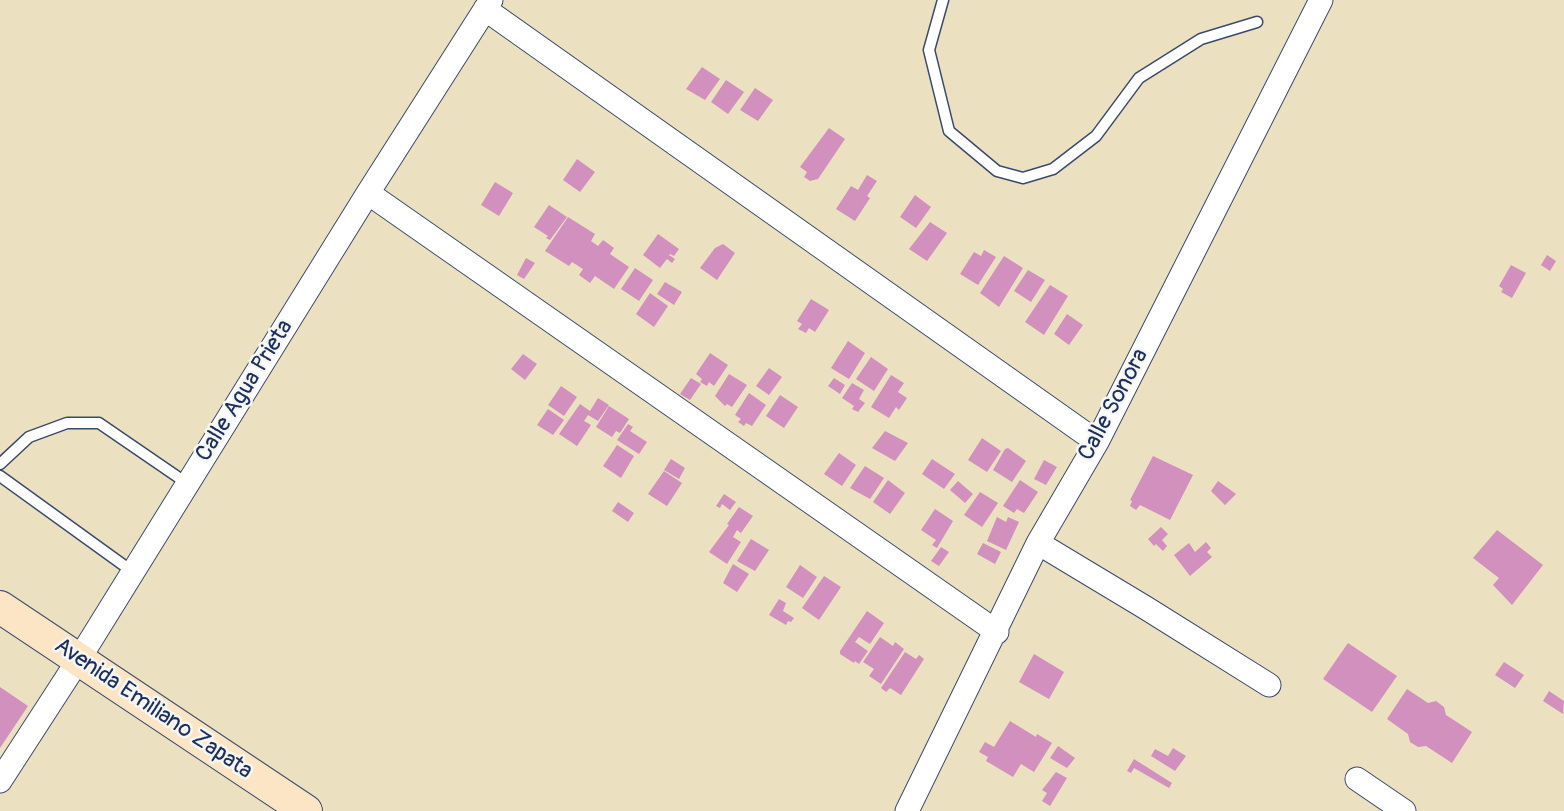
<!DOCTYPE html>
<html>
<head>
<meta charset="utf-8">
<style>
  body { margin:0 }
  canvas { display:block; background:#ebe1c0 }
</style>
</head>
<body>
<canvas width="1564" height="811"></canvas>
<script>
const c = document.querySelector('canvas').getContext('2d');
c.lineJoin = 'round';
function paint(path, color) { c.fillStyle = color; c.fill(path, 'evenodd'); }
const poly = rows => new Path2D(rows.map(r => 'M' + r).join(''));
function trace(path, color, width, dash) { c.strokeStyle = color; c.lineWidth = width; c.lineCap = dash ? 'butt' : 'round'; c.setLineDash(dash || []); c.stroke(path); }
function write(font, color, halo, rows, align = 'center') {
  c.font = font + ' Pangolin,sans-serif'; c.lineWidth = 5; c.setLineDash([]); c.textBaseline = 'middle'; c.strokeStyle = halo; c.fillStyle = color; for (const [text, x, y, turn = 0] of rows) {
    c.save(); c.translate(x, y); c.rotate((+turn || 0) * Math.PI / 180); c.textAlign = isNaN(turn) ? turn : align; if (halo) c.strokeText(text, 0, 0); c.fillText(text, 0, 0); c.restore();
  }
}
paint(poly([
  [702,67,720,79,705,100,686,89],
  [726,80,744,92,728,114,711,102],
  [755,88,773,100,758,121,740,110],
  [829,128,845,139,818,179,810,181,804,177,807,172,800,167],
  [577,159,595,172,580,192,563,180],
  [867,175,877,181,867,196,870,198,855,221,836,209,851,186,858,190],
  [495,182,513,193,499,216,481,205],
  [915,195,931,207,916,228,900,217],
  [549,205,567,217,550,240,546,238,548,236,534,227],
  [568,217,595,234,591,241,598,246,603,240,614,248,610,254,629,267,614,289,595,276,590,283,579,275,583,269,572,262,569,266,545,251],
  [930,222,947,233,927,261,909,249],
  [658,234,679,249,674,256,670,254,669,255,675,259,672,263,667,259,660,268,643,255],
  [723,244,735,253,717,280,700,268,715,248],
  [984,250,996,257,978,285,960,274,974,252,981,256],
  [1547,255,1556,261,1550,271,1541,265],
  [1004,256,1023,268,999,307,980,293],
  [526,258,535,263,524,279,517,275],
  [1511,265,1526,273,1512,298,1501,292,1503,289,1499,286],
  [635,268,653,280,639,301,621,289],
  [1028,270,1045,280,1031,302,1014,291],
  [665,282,682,292,674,305,657,294],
  [1050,285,1068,296,1044,335,1025,322],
  [650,293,668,306,654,327,636,314],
  [811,299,829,310,815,332,809,328,806,333,798,329,802,324,797,321],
  [1067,314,1083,325,1069,345,1054,334],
  [848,341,865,353,849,379,831,368],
  [710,353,728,365,714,386,709,382,707,386,700,382,702,379,696,374],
  [523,354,537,364,525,380,511,369],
  [871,357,888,369,874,391,856,379],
  [769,368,782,377,769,395,756,386],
  [729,374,747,385,732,407,727,404,725,406,715,396],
  [891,375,904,383,898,392,907,398,899,410,896,407,889,418,871,407],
  [691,378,701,384,690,400,680,394],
  [834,378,845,385,840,394,828,386],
  [852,383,864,390,859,399,865,403,858,412,852,409,854,406,842,398],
  [561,386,577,397,564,416,548,405],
  [749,393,766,405,752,426,746,423,744,426,738,422,741,419,735,415],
  [780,395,798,407,784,428,766,416],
  [598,398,609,405,598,421,588,415,584,421,591,425,577,446,559,434,580,404,590,411],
  [609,406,629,419,620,433,616,431,612,437,596,427],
  [548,409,564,420,553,435,537,425],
  [628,424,633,427,630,431,647,442,639,454,617,440],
  [885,431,908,443,895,461,872,448],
  [982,438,1001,451,987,472,968,460],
  [617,445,634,456,621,478,603,466],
  [1008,448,1026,461,1012,482,993,470,1005,449],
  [839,453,856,465,842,486,824,474],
  [1153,456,1193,475,1170,520,1140,505,1136,510,1130,506,1132,501,1130,500],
  [671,459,685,468,679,479,664,470],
  [932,459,955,474,944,489,922,474],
  [1044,460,1057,467,1046,485,1034,479],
  [865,466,884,478,870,499,850,488],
  [664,471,682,483,667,506,648,494],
  [888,480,905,493,890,514,873,502],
  [1020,480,1038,492,1024,513,1017,509,1014,513,1003,506],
  [958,481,973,494,965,503,950,490],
  [1218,481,1236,494,1225,505,1211,491],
  [980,492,998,503,982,527,964,515],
  [724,494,736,502,730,510,722,504,720,508,716,506],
  [618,502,634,513,628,522,612,511],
  [739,507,753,516,741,533,737,530,733,537,741,542,727,564,709,552,729,525,727,524],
  [935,509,953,521,937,548,932,545,936,540,921,530],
  [997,517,1006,522,1008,517,1019,522,1006,550,987,541],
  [1161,527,1168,534,1162,540,1167,546,1163,551,1156,544,1154,546,1148,539],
  [1497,530,1543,565,1512,605,1493,585,1499,578,1473,558],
  [751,539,769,550,755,571,737,561],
  [1206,542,1211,548,1207,552,1212,557,1190,576,1174,555,1189,543,1195,552],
  [983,543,1001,552,995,564,977,554],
  [941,547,949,552,939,566,931,561],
  [733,564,749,574,737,592,723,583],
  [800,565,817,577,803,598,786,587],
  [824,576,841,587,819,620,802,608],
  [779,599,786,603,783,611,794,618,791,622,788,621,786,625,769,615],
  [867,611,884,623,870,644,859,637,855,642,868,651,859,664,855,661,854,663,840,654,840,651],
  [880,637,893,646,895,642,904,649,881,684,869,676,874,669,863,662],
  [1348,643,1397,676,1372,712,1323,679],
  [905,652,916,659,919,655,924,659,901,695,890,688,886,692,881,688],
  [1034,654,1064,672,1049,699,1019,682],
  [1504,662,1524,675,1515,688,1495,675],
  [0,687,28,706,0,748],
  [1407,689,1428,703,1436,701,1444,707,1446,715,1472,732,1452,763,1426,746,1418,747,1410,742,1408,734,1387,719],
  [1549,691,1564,701,1563,714,1543,701],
  [1010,721,1036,737,1037,734,1052,743,1034,772,1021,764,1013,777,986,761,988,757,979,752,985,742,994,747],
  [1058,746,1075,758,1067,768,1050,758],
  [1173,748,1186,756,1175,771,1151,756,1155,749,1168,756],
  [1134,759,1172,783,1169,788,1134,768,1131,773,1127,771],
  [1056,772,1067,778,1050,806,1042,801,1047,793,1042,790]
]), '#d190bd');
const lane = poly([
  [943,0,929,50,949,131,997,171,1023,178,1053,169,1096,136,1139,78,1201,39,1257,22],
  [0,464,29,437,67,423,99,423,188,484],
  [0,476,133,572]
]);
const street = poly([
  [485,9,1097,442],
  [368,193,997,632],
  [1038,543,1146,608,1269,685],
  [1357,779,1404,811],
  [0,781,79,659,368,193,491,0],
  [907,811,1038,543,1097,442,1321,0]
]);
const secondary = poly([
  [0,607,306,811]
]);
trace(lane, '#3a4a6d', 13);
trace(street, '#3a4a6d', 25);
trace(secondary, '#3a4a6d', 34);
trace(lane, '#fff', 10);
trace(street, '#fff', 23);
trace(secondary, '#fce5c4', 32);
write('23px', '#1b2f5e', '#f6f6f2', [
  ["Calle Agua Prieta",245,391,-58],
  ["Calle Sonora",1114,405,-62],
  ["Avenida Emiliano Zapata",153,709,34]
]);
</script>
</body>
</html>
